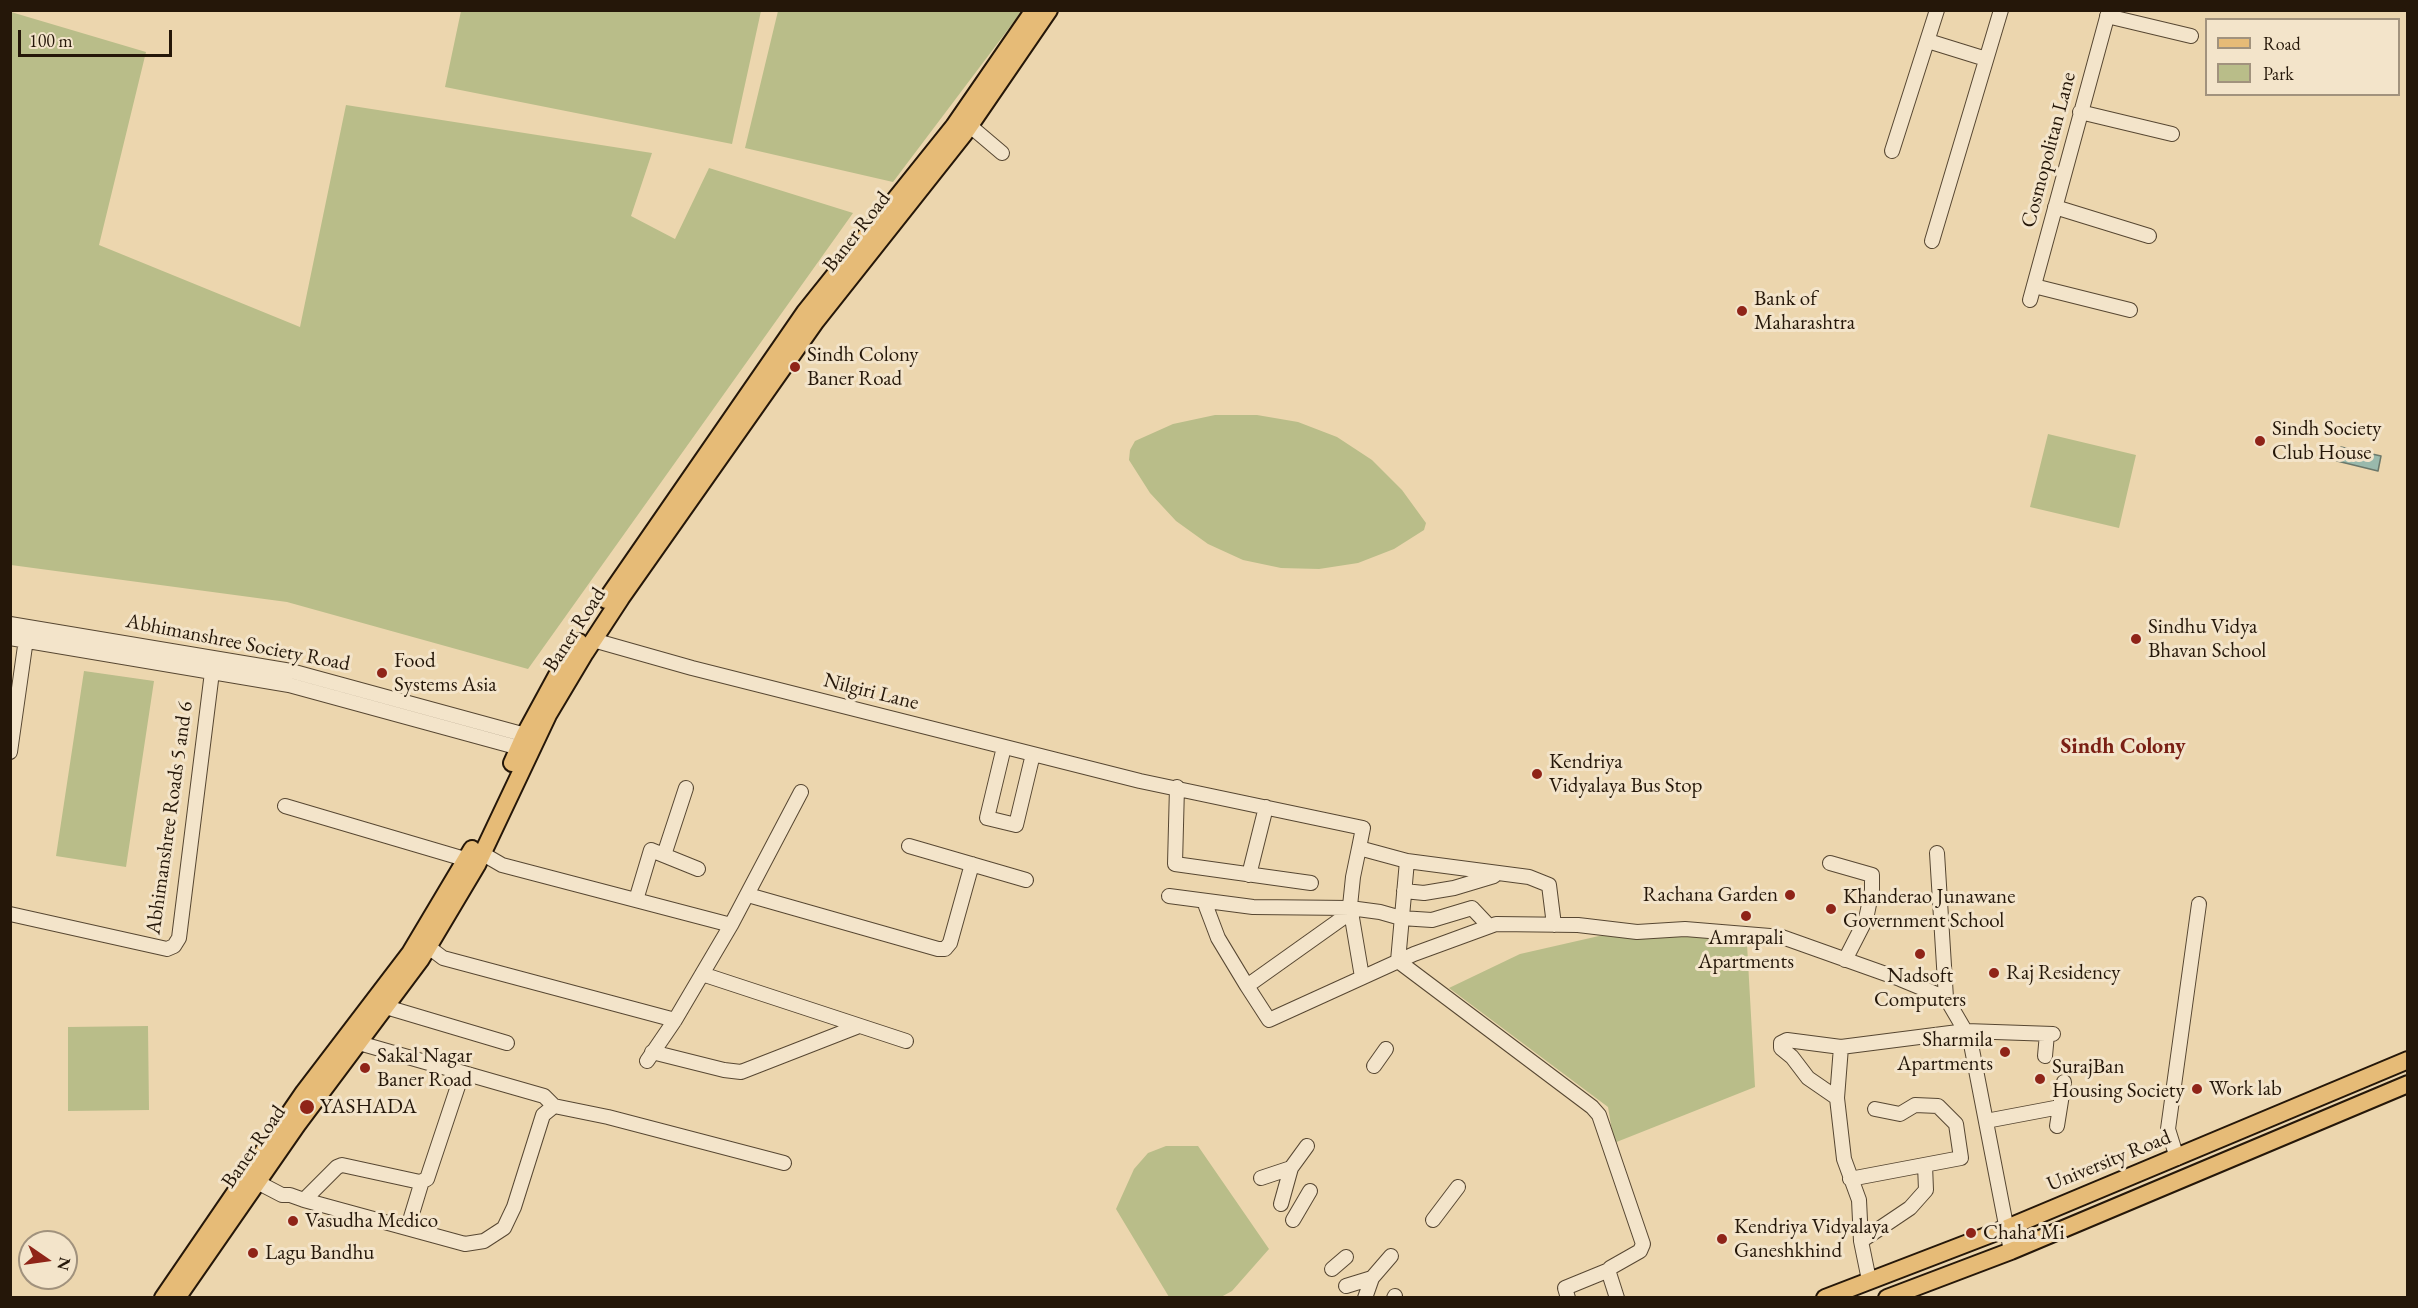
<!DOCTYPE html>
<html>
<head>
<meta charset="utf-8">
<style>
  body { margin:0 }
  #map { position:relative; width:2418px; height:1308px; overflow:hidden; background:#ecd6ae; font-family:"EB Garamond",serif }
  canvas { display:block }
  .frame { position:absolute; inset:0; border:12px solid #251709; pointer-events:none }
  .legend { position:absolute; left:2205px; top:18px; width:195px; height:78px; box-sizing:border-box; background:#f3e4ca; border:2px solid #a1927d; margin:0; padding:8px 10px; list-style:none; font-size:18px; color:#251709 }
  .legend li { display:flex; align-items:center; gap:12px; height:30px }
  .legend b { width:30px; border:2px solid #a1927d }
  .north { position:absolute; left:18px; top:1230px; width:60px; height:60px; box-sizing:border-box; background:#f3e4ca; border:2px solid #a1927d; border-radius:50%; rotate:103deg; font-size:16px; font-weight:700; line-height:24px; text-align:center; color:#251709 }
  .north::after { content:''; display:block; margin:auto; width:21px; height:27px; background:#8f2418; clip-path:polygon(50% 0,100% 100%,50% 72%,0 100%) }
  .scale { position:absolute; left:18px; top:30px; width:154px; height:27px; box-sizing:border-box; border:3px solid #251709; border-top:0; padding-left:8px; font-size:18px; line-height:21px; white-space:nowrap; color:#251709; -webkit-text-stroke:4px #f3e4ca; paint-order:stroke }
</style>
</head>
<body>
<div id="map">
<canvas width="2418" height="1308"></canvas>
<div class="frame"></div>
<ul class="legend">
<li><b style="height:8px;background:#e6bb77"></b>Road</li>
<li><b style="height:16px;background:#b9bd89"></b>Park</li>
</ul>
<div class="north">N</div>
<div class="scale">100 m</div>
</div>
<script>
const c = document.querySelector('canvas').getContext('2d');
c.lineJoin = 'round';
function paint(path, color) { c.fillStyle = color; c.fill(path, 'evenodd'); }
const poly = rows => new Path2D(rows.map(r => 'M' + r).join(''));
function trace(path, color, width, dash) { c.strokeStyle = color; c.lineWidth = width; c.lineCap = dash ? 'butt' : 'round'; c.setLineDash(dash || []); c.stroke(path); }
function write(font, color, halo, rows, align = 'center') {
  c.font = font + ' "EB Garamond",serif'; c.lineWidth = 6; c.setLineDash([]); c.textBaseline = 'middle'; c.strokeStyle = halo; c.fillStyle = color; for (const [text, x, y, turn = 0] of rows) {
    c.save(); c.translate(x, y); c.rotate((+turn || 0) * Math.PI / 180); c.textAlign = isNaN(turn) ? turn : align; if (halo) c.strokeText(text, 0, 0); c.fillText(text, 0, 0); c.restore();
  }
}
paint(poly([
  [461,11,761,11,732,144,445,87],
  [778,11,778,10,1022,11,893,182,745,148],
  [11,12,146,52,99,245,300,327,346,105,652,153,631,216,675,239,709,168,853,213,528,669,287,602,11,565],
  [1215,415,1257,415,1298,422,1337,437,1372,460,1402,490,1426,523,1424,530,1394,549,1358,563,1319,569,1281,568,1243,560,1208,544,1176,521,1150,493,1129,460,1130,450,1135,441,1173,424],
  [2048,434,2136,455,2119,528,2030,507],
  [84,671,154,681,126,867,56,856],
  [1717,932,1747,944,1755,1087,1614,1143,1608,1107,1449,988,1520,954,1599,936],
  [148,1026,149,1110,68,1111,68,1027],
  [1166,1146,1198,1146,1269,1249,1232,1291,1221,1297,1169,1297,1116,1209,1134,1169,1148,1153]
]), '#b9bd89');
const water = poly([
  [2341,447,2381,456,2378,471,2337,461,2341,447]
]);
paint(water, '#99b9ac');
trace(water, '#6b786b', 1.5);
const minor = poly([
  [2107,16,2191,36],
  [1928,41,1986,59],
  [2080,112,2172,134],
  [969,125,1002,153],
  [1892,151,1937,10],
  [2055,207,2149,236],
  [1932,241,2001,10],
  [2034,286,2130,310],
  [2030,300,2109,10],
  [10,624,291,671,533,737],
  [10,638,289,685,527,750],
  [593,640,692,668,1140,781,1363,828,1359,848],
  [1004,747,987,818,1016,825,1033,754],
  [10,752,27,632],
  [1177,787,1175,864,1311,883],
  [285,806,468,860],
  [909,846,1026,880],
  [1937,853,1946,998],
  [483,854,502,865,731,925],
  [664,855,686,788],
  [1407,861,1529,877,1549,885,1554,925],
  [1830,863,1872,875,1872,890,1866,919,1845,960],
  [1249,875,1266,807],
  [1404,891,1424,893,1454,888,1494,876],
  [748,895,938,949,945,949,950,943,972,864],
  [1169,896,1253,907,1350,908,1380,912,1401,918,1432,920,1472,908,1489,926],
  [636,900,651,850,698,869],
  [1204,901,1218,938,1247,986],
  [1351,912,1247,986,1269,1020,1414,954,1496,924,1578,925,1637,932,1685,929,1782,937,1900,979,1946,998,1970,1039,2011,1251],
  [10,914,167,949,174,946,179,938,213,664],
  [422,942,443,958,675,1020],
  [702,974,906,1041],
  [1362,977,1350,906,1353,877,1359,848,1407,861,1398,961,1592,1107,1599,1115,1643,1244,1640,1251,1610,1268,1609,1273,1617,1298],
  [386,1007,507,1043],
  [359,1043,544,1096,554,1106],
  [652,1052,724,1070,741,1072,859,1026],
  [2045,1056,2047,1034],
  [647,1061,675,1020,731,925,801,792],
  [1374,1066,1386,1049],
  [1837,1098,1808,1078,1792,1057,1781,1048,1781,1043,1787,1040,1841,1047],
  [1986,1121,2060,1107],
  [2057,1126,2064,1082],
  [2177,1158,2168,1129,2199,904],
  [1261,1178,1291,1168,1307,1146],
  [1850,1179,1961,1158,1956,1124,1938,1106,1915,1105,1900,1114,1875,1109],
  [257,1182,282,1195,290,1195,304,1200,465,1244,484,1241,504,1228,514,1207,543,1115,554,1106,608,1117,784,1163],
  [304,1200,337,1167,342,1165,420,1182,427,1179,462,1074],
  [1281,1204,1291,1168],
  [1293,1220,1310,1191],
  [1433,1220,1458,1187],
  [408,1227,422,1181],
  [1861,1241,1910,1208,1926,1190,1925,1165],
  [1332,1269,1346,1257],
  [1869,1280,1861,1241,1859,1200,1844,1159,1837,1098,1841,1047,1966,1031,2053,1034],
  [1346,1286,1372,1278,1391,1256],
  [1365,1298,1372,1278],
  [1394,1298,1395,1296],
  [1568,1298,1565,1288,1609,1270]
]);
const major = poly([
  [606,600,805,312,954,126,1034,10],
  [512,763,525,734,556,677,579,642],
  [163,1298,304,1092,410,953,472,849],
  [177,1298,297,1125,421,959,477,865,548,715,585,653,621,598,816,321,964,134,1049,10],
  [1825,1298,2007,1228,2408,1060],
  [1887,1298,2011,1251,2408,1084]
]);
trace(minor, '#574732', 16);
trace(major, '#251709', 20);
trace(minor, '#f3e4ca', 14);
trace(major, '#e6bb77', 16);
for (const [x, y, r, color] of [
  [1742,311,6,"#8f2418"],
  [795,367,6,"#8f2418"],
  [2260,441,6,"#8f2418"],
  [2136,639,6,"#8f2418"],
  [382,673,6,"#8f2418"],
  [1537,774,6,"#8f2418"],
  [1790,895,6,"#8f2418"],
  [1831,909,6,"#8f2418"],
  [1746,916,6,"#8f2418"],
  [1920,954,6,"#8f2418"],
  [1994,973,6,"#8f2418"],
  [2005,1052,6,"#8f2418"],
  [365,1068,6,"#8f2418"],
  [2040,1079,6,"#8f2418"],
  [2197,1089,6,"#8f2418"],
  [307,1107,8,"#8f2418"],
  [293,1221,6,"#8f2418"],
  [1971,1233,6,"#8f2418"],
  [1722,1239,6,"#8f2418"],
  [253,1253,6,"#8f2418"]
]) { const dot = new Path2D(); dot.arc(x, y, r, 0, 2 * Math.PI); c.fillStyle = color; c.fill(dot); trace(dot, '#f3e4ca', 2); }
write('21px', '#251709', '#f3e4ca', [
  ["Cosmopolitan Lane",2049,150,-75],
  ["Baner Road",857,232,-52],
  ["Baner Road",575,630,-57],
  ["Abhimanshree Society Road",238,643,11],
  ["Nilgiri Lane",871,692,14],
  ["Abhimanshree Roads 5 and 6",170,818,-82],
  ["Baner Road",254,1147,-55],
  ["University Road",2109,1161,-22]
]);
write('21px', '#251709', '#f3e4ca', [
  ["Bank of",1754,299],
  ["Maharashtra",1754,323],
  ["Sindh Colony",807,355],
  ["Baner Road",807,379],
  ["Sindh Society",2272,429],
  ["Club House",2272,453],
  ["Sindhu Vidya",2148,627],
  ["Bhavan School",2148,651],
  ["Food",394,661],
  ["Systems Asia",394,685],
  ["Kendriya",1549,762],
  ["Vidyalaya Bus Stop",1549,786],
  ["Rachana Garden",1778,895,"right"],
  ["Khanderao Junawane",1843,897],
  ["Government School",1843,921],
  ["Amrapali",1746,938,"center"],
  ["Apartments",1746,962,"center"],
  ["Raj Residency",2006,973],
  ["Nadsoft",1920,976,"center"],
  ["Computers",1920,1000,"center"],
  ["Sharmila",1993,1040,"right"],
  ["Apartments",1993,1064,"right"],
  ["Sakal Nagar",377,1056],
  ["Baner Road",377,1080],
  ["SurajBan",2052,1067],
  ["Housing Society",2052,1091],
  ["Work lab",2209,1089],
  ["YASHADA",320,1107],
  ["Vasudha Medico",305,1221],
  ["Kendriya Vidyalaya",1734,1227],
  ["Ganeshkhind",1734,1251],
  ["Chaha Mi",1983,1233],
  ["Lagu Bandhu",265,1253]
], 'left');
write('bold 22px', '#7a1f14', '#f3e4ca', [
  ["Sindh Colony",2123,747]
]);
</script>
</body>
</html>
